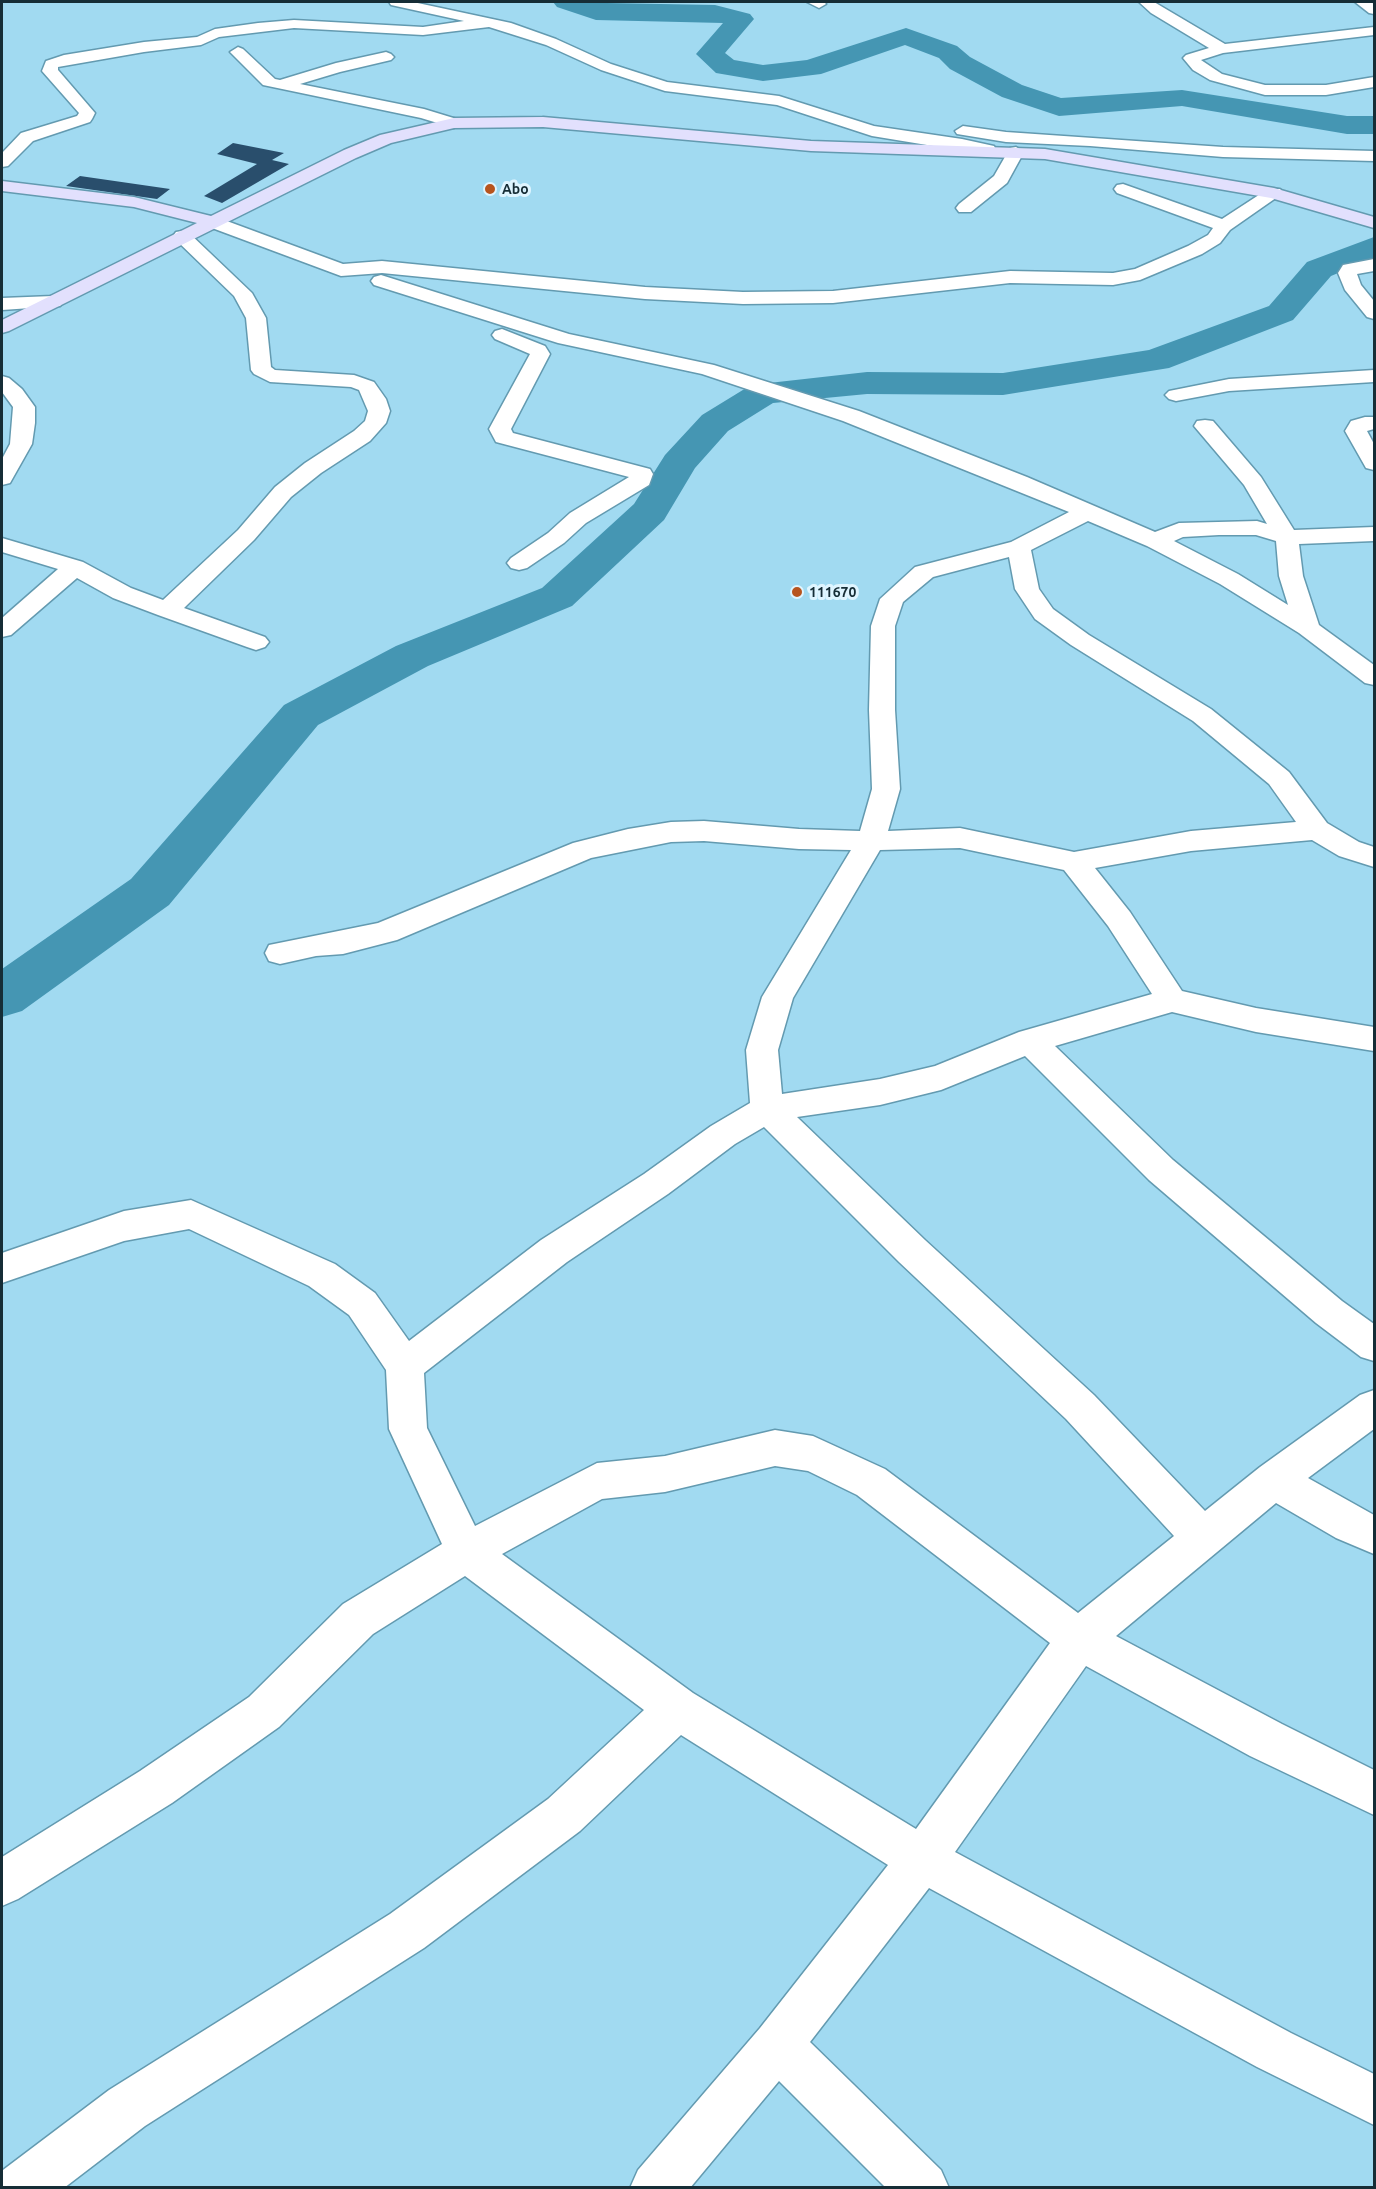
<!DOCTYPE html>
<html>
<head>
<meta charset="utf-8">
<style>
  body { margin:0 }
  #map { position:relative; width:1376px; height:2189px; overflow:hidden; background:#a1daf1; font-family:Ubuntu,sans-serif }
  canvas { display:block }
  .frame { position:absolute; inset:0; border:3px solid #162d36; pointer-events:none }
</style>
</head>
<body>
<div id="map">
<canvas width="1376" height="2189"></canvas>
<div class="frame"></div>
</div>
<script>
const c = document.querySelector('canvas').getContext('2d');
c.lineJoin = 'round';
const poly = rows => new Path2D(rows.map(r => 'M' + r).join(''));
function paint(path, color) { c.fillStyle = color; c.fill(path, 'evenodd'); }
function trace(path, color, width, dash) { c.strokeStyle = color; c.lineWidth = width; c.lineCap = dash ? 'butt' : 'round'; c.setLineDash(dash || []); c.stroke(path); }
function write(font, color, halo, rows, align = 'center') {
  c.font = font + ' Ubuntu,sans-serif'; c.lineWidth = 6; c.setLineDash([]); c.textBaseline = 'middle'; c.strokeStyle = halo; c.fillStyle = color; for (const [text, x, y, turn = 0] of rows) {
    c.save(); c.translate(x, y); c.rotate((+turn || 0) * Math.PI / 180); c.textAlign = isNaN(turn) ? turn : align; if (halo) c.strokeText(text, 0, 0); c.fillText(text, 0, 0); c.restore();
  }
}
paint(poly([
  [553,2,715,5,750,14,754,19,725,53,734,60,763,65,807,60,906,28,957,46,970,57,1022,85,1061,98,1182,90,1347,116,1374,116,1374,134,1347,134,1182,106,1059,116,1002,97,950,69,939,58,905,45,821,74,763,81,716,73,696,54,723,23,596,20,557,7,553,2],
  [1374,237,1374,258,1331,276,1293,320,1169,368,1003,395,867,394,773,403,728,431,695,468,664,520,572,606,428,666,318,725,169,905,22,1011,2,1017,2,969,131,879,284,705,396,646,542,588,634,504,665,455,702,415,751,385,867,372,1003,373,1149,350,1269,306,1307,262,1374,237]
]), '#4596b3');
paint(poly([
  [233,143,284,153,272,160,289,164,222,203,204,196,257,164,217,154],
  [80,176,170,189,157,199,66,186]
]), '#294e6c');
const street = poly([
  [389,2,413,2,511,23,556,39,611,64,667,82,779,96,874,126,962,139,994,146,996,150,988,155,872,136,777,105,665,91,601,70,546,45,489,27,423,35,294,28,219,37,201,45,144,52,58,67,58,70,95,113,92,119,90,122,33,141,8,166,2,167,2,153,21,133,77,116,79,113,42,71,46,61,64,55,144,42,197,37,215,29,258,23,294,20,423,27,464,21,391,5,389,2],
  [807,2,824,2,826,4,819,8,807,2],
  [1139,2,1154,2,1225,44,1374,27,1374,35,1223,53,1201,60,1222,74,1265,85,1326,85,1374,77,1374,87,1326,95,1265,95,1210,80,1193,70,1183,58,1186,55,1209,48,1151,13,1139,2],
  [1355,2,1371,2,1374,4,1374,14,1369,13,1355,2],
  [238,47,243,49,275,79,280,80,336,63,386,52,391,54,394,57,391,60,340,72,300,84,424,109,460,120,462,123,454,128,421,118,263,85,230,52,238,47],
  [963,126,1006,132,1223,147,1374,151,1374,161,1223,157,1090,146,1006,142,957,134,955,131,963,126],
  [1016,147,1024,152,1007,183,971,212,959,212,956,208,959,204,994,176,1010,148,1016,147],
  [1123,184,1222,219,1268,189,1280,189,1283,193,1230,230,1220,243,1202,254,1140,280,1113,285,1010,283,833,303,743,304,645,299,382,273,341,276,204,225,201,221,204,217,210,216,216,217,343,264,382,261,645,287,743,292,833,291,1010,271,1113,273,1135,269,1188,246,1208,235,1213,228,1117,193,1114,189,1117,185,1123,184],
  [182,231,188,232,252,293,266,318,271,367,275,370,354,375,374,382,386,399,390,411,386,423,370,441,321,473,291,497,254,540,184,608,265,637,269,642,265,647,256,650,247,647,158,615,113,598,77,578,11,635,2,637,2,618,58,569,2,552,2,538,83,562,131,588,163,600,238,530,275,487,305,463,354,431,365,421,368,411,359,390,351,387,270,382,254,374,251,370,246,318,234,296,176,240,173,236,176,232,182,231],
  [1374,259,1374,271,1357,274,1361,285,1374,301,1374,319,1367,317,1345,290,1338,273,1343,265,1374,259],
  [381,275,569,334,714,365,859,411,1027,477,1155,532,1179,523,1257,521,1267,524,1244,485,1194,426,1197,421,1205,420,1213,421,1261,477,1294,530,1374,527,1374,541,1299,544,1303,576,1319,625,1374,665,1374,685,1365,683,1299,633,1220,584,1147,546,1088,521,1031,550,1039,589,1053,609,1089,635,1211,709,1289,772,1327,823,1359,842,1374,847,1374,867,1339,856,1312,840,1191,851,1095,868,1130,912,1182,991,1256,1008,1374,1027,1374,1051,1256,1032,1172,1012,1055,1046,1173,1160,1342,1301,1374,1324,1374,1361,1361,1357,1316,1323,1149,1180,1025,1056,941,1090,880,1105,797,1117,925,1240,1094,1395,1205,1511,1260,1467,1360,1395,1374,1390,1374,1429,1308,1478,1374,1515,1374,1554,1336,1538,1276,1503,1116,1636,1282,1724,1374,1770,1374,1815,1250,1756,1086,1666,955,1852,1291,2033,1374,2074,1374,2125,1257,2067,929,1888,810,2042,941,2170,949,2188,886,2188,779,2081,690,2188,630,2188,638,2170,760,2028,888,1865,681,1735,580,1831,424,1948,145,2126,64,2188,2,2188,3,2170,109,2090,390,1914,548,1799,644,1710,465,1576,373,1634,279,1727,172,1803,18,1899,2,1906,2,1857,140,1771,249,1697,343,1604,442,1544,389,1429,386,1370,349,1315,309,1286,189,1229,124,1241,2,1283,2,1253,124,1211,191,1200,335,1264,375,1293,409,1341,541,1240,644,1174,711,1126,750,1103,746,1050,762,997,851,850,799,849,704,841,671,842,591,858,397,940,343,954,316,956,280,964,269,961,265,953,269,945,378,923,573,843,628,829,671,822,704,821,799,829,860,831,872,789,869,710,871,626,880,599,915,567,1011,542,1069,512,843,421,702,374,558,343,374,285,371,281,374,277,381,275],
  [1219,535,1256,535,1276,541,1279,576,1288,605,1238,574,1174,541,1183,537,1219,535],
  [1009,557,1015,589,1035,619,1071,645,1193,721,1269,784,1296,822,1191,831,1074,852,960,828,888,831,900,789,895,710,895,626,903,602,933,577,1009,557],
  [960,848,1064,870,1108,926,1152,994,1019,1032,935,1066,880,1079,782,1094,778,1050,793,998,880,850,960,848],
  [764,1127,899,1262,1066,1419,1174,1536,1078,1613,885,1469,813,1436,775,1430,665,1456,597,1463,475,1526,427,1428,424,1373,567,1262,668,1194,735,1144,764,1127],
  [775,1466,808,1471,857,1495,1050,1643,916,1829,693,1693,502,1554,602,1499,665,1492,775,1466],
  [53,296,60,298,63,302,60,306,2,310,2,298,53,296],
  [502,329,545,346,550,354,511,429,513,433,650,469,653,474,649,485,586,523,564,543,527,568,519,570,511,568,507,563,511,558,548,533,570,513,629,477,496,442,489,429,530,354,495,339,492,335,495,331,502,329],
  [1374,370,1374,382,1229,391,1176,401,1169,399,1165,395,1169,391,1229,379,1374,370],
  [2,376,9,378,22,389,35,407,35,423,32,444,10,483,2,485,2,459,10,444,13,407,2,392,2,376],
  [1365,417,1374,417,1374,429,1367,431,1374,444,1374,470,1366,468,1345,431,1351,421,1365,417]
]);
const secondary = poly([
  [543,117,811,141,1045,149,1274,188,1374,217,1374,228,1271,198,1045,159,811,151,543,127,454,128,391,143,356,158,9,331,2,333,2,320,197,223,134,207,2,191,2,181,134,197,211,216,344,150,380,135,454,118,543,117]
]);
trace(street, '#639ab0', 3);
trace(secondary, '#639ab0', 3);
paint(street, '#fff');
paint(secondary, '#e2e0fd');
for (const [x, y, r, color] of [
  [490,189,6,"#b7541e"],
  [797,592,6,"#b7541e"]
]) { const dot = new Path2D(); dot.arc(x, y, r, 0, 2 * Math.PI); c.fillStyle = color; c.fill(dot); trace(dot, '#dff5ff', 2); }
write('bold 14px', '#162d36', '#dff5ff', [
  ["Abo",502,189],
  ["111670",809,592]
], 'left');
</script>
</body>
</html>
